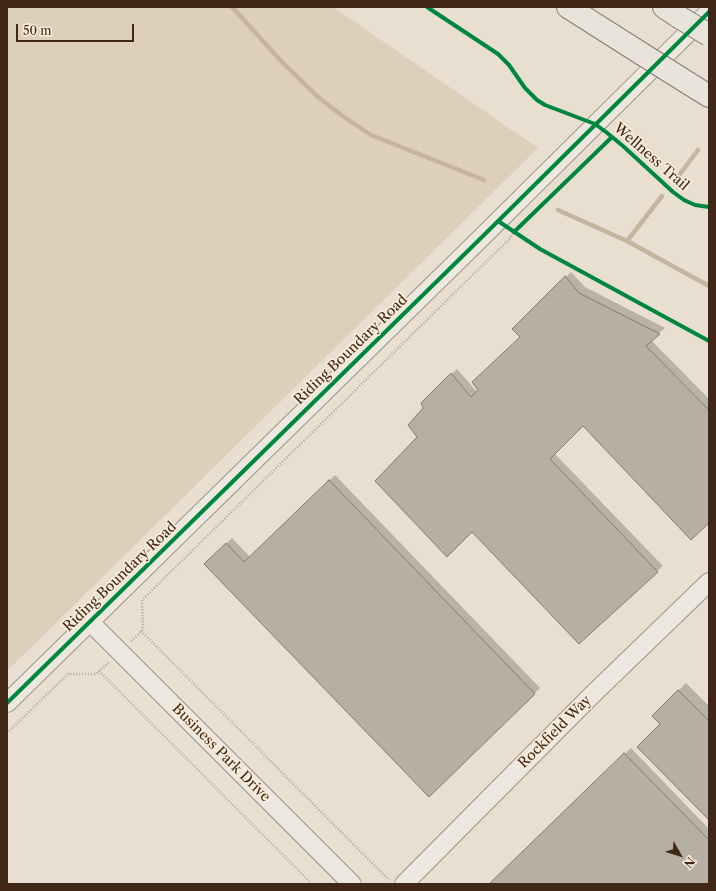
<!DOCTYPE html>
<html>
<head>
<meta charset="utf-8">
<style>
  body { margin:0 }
  #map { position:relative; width:716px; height:891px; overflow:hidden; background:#e8dfd0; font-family:"Libre Caslon Text",serif }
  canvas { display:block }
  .frame { position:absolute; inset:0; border:8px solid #412816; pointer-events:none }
  .north { position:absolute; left:660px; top:835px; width:40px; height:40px; -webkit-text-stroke:3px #f7ecd9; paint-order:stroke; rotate:129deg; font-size:11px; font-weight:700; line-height:16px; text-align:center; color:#412816 }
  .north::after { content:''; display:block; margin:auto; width:14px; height:18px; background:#412816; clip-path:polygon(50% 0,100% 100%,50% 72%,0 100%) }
  .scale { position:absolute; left:16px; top:24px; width:118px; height:18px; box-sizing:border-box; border:2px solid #412816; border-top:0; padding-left:5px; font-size:12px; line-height:14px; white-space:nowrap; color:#412816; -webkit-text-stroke:3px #f7ecd9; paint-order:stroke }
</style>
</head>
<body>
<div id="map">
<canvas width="716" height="891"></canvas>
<div class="frame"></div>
<div class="north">N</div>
<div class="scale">50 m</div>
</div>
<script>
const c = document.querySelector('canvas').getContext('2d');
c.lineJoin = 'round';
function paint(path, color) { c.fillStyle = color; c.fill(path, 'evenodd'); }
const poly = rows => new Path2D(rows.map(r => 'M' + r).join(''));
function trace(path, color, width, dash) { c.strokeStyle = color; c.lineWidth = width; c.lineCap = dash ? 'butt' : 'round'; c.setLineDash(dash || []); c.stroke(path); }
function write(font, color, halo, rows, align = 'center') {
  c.font = font + ' "Libre Caslon Text",serif'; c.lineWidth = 3.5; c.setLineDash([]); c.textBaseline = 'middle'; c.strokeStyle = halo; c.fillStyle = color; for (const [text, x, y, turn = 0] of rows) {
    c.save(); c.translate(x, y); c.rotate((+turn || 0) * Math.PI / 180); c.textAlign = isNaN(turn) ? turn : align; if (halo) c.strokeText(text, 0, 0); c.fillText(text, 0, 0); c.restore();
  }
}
paint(poly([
  [7,7,333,7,538,148,7,671]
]), '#ddcfb9');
paint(poly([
  [571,272,585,287,665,328,651,340,709,399,709,521,583,425,554,453,663,566,657,571,419,437,424,409,422,403,457,369,477,392,521,337,514,329],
  [335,475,540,688,429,796,205,564,232,538,250,557],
  [686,683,709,706,709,819,661,724,653,716],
  [631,748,709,829,709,884,491,884]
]), '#0003');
trace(poly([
  [232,7,282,62,318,97,344,117,371,135,484,180],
  [677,178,698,150],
  [558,210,627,241,709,286],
  [627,241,662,196]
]), '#c5b59f', 4.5);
const building = poly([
  [565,276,579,293,660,334,646,346,709,410,709,523,691,540,583,426,550,459,658,572,579,644,472,532,447,557,375,481,417,437,408,425,423,408,421,403,451,373,471,397,478,390,472,382,520,337,512,329,565,276],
  [329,480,535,694,429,797,204,564,226,543,244,562,329,480],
  [678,690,709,721,709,820,637,747,660,724,652,716,678,690],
  [624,753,709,840,709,884,489,884,624,753]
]);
paint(building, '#b7afa3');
trace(building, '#847b71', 1);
const street = poly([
  [90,622,352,884],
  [7,703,481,238,709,12],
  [404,884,592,695,709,582]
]);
const highway = poly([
  [568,7,642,54],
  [664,7,679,17],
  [688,83,709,96]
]);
trace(street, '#9d948a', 20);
trace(highway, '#847b71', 24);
trace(poly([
  [141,631,389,880],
  [131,641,143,630,142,600,495,253,508,241,514,232],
  [99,671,312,884],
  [7,733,68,674,96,674,109,662]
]), '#ada79f', 2.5, [1, 2]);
trace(street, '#ece8e0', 18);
trace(highway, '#e9e4db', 22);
const highwayBridge = poly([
  [679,17,709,35],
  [642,54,688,83]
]);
trace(highwayBridge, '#847b71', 24, []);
trace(highwayBridge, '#e9e4db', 22);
trace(poly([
  [427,7,498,54,509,65,525,88,537,100,545,105,595,124,606,132,623,146,673,192,684,200,695,205,709,207],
  [498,221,540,249,709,341],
  [514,232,612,137],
  [7,703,481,238,709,12]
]), '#00873e', 4);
write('14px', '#412816', '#f7ecd9', [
  ["Wellness Trail",651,157,41],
  ["Riding Boundary Road",351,350,-44],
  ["Riding Boundary Road",120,577,-44],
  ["Rockfield Way",555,732,-45],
  ["Business Park Drive",221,753,45]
]);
</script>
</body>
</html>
